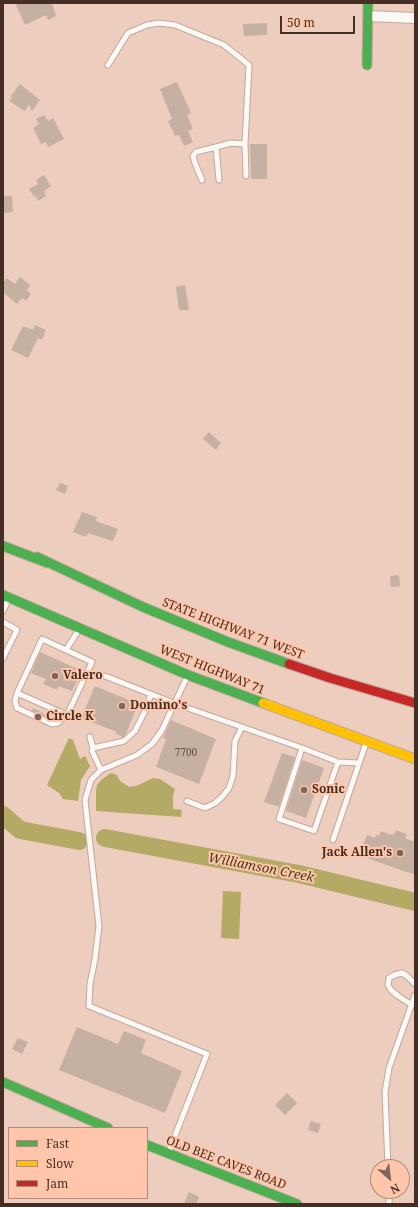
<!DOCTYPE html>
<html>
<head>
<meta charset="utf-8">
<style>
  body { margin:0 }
  #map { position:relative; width:418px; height:1207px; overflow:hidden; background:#eccdbe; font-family:"Noto Serif",serif }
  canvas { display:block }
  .frame { position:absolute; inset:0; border:4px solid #452e24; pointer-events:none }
  .legend { position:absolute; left:8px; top:1127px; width:140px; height:72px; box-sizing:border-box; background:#ffc6ab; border:1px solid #b58975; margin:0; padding:5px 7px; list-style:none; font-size:12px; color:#452e24 }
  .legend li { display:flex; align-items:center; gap:8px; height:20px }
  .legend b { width:20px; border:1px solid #b58975 }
  .north { position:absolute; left:370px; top:1159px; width:40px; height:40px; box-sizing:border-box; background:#ffc6ab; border:1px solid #b58975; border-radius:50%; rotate:152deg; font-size:11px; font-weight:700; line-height:16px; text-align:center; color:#452e24 }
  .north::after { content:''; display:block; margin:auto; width:14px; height:18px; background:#7f665a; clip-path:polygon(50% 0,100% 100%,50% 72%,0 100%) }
  .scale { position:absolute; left:280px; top:16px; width:75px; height:18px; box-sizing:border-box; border:2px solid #452e24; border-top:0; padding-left:5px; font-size:12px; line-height:14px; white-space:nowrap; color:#452e24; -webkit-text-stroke:3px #ffc6ab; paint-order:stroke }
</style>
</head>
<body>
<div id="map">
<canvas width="418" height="1207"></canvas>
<div class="frame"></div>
<ul class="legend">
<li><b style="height:5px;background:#4caf50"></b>Fast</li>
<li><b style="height:5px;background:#ffc107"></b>Slow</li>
<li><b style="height:5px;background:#c62828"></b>Jam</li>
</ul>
<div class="north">N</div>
<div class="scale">50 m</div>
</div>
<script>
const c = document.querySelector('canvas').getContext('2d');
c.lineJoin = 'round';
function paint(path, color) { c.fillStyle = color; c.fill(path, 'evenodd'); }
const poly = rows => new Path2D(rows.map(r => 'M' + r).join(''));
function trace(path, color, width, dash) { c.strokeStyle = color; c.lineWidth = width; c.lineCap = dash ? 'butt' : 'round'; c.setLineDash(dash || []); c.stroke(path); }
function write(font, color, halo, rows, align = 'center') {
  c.font = font + ' "Noto Serif",serif'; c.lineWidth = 4; c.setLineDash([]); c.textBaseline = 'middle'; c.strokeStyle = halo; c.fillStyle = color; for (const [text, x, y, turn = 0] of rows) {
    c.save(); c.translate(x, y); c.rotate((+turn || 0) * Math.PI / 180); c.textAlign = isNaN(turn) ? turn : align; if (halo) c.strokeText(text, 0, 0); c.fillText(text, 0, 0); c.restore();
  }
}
paint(poly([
  [69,738,73,740,80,759,85,756,90,766,81,780,78,801,63,799,59,793,47,785],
  [111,773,117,775,120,781,129,787,136,786,153,778,160,779,175,789,173,795,173,809,182,810,181,817,96,811,96,790,97,785,101,780],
  [223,891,241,892,239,939,221,938]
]), '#b5a966');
trace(poly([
  [3,815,20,830,79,841],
  [105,838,299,874,415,902]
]), '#b5a966', 18);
paint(poly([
  [15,3,52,3,56,16,48,20,46,15,25,25],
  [267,23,267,35,244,36,243,24],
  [177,82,191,113,187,115,193,129,188,131,193,142,184,146,179,135,175,136,168,121,172,119,160,89],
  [20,84,40,100,32,111,29,105,25,111,9,101,12,98,11,96],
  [44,115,48,121,53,118,64,139,48,147,46,142,41,144,33,128,39,124,36,119],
  [250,144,267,144,267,179,251,179],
  [44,175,51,186,44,191,46,196,38,201,36,196,34,197,29,189,38,184,36,180],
  [3,196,12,196,13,212,3,213],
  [20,277,30,285,27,291,31,294,26,301,22,298,17,304,3,292,3,283,7,278,15,284],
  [185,285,189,310,179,310,176,287],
  [35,325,46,330,42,340,38,338,28,358,11,350,23,326,33,330],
  [209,432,221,443,216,450,203,439],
  [60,483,68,486,65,494,56,490],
  [82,512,97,517,96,521,118,529,113,541,88,533,86,537,73,532],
  [399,575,400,586,391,587,390,576],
  [40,652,82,671,72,691,59,686,57,690,43,684,46,679,31,673],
  [95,686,138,704,126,734,123,737,116,734,117,732,81,718],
  [33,708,49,716,48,718,32,711],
  [171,720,216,739,199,784,156,767,166,739,163,738],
  [282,753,295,757,279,807,264,802],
  [302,760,324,768,306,818,286,811],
  [396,830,407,834,405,838,415,842,415,874,406,872,359,855,367,835,375,838,376,835,379,836,381,831,391,835,392,834,394,835],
  [77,1027,118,1044,124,1031,146,1040,141,1053,182,1071,165,1113,59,1070],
  [18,1038,28,1042,22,1054,12,1049],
  [287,1093,297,1103,285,1115,275,1105],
  [311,1121,321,1124,318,1133,308,1130],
  [189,1192,199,1197,196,1204,184,1204]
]), '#c6b0a1');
const lane = poly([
  [108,65,128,33,147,25,159,23,175,25,224,45,249,65,245,144,231,143,216,147,219,180],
  [245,144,246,176],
  [202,180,195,163,193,156,196,152,216,147],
  [3,611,8,600],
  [3,622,17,630,3,658],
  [66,650,42,639,17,693,67,715,92,662,66,650,78,631],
  [105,676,176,704,302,748,338,762,359,763],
  [17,693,15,701,17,708,52,724,58,723,67,715],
  [90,737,93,748],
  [302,748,279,819,314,831,338,762],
  [101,770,92,751,93,748,124,741,135,731,146,709,151,694],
  [187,801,205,808,215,803,222,797,229,788,233,776,235,741,242,727],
  [333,840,366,743],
  [412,1005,398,996,391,990,388,985,389,978,394,975,402,973,407,976,415,984],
  [169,1151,207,1054,89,1006,90,984,95,959,99,926,85,800,91,780,101,770,137,755,152,744,162,730,187,677],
  [388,1167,385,1092,389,1068,415,995],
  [389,1204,389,1191]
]);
const street = poly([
  [368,16,415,18]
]);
const fast = poly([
  [367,65,368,3],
  [3,546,48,563],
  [37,557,143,607,228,642,289,664],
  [3,595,188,675,263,703],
  [3,1082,108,1128],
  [147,1145,297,1204]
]);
const slow = poly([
  [263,703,415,759]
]);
const jam = poly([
  [289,664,330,678,415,703]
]);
trace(lane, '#c1a89c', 7);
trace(street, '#c1a89c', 12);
trace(fast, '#c1a89c', 11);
trace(slow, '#c1a89c', 11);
trace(jam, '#c1a89c', 11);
trace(lane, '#fcf8f5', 5);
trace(street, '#fcf8f5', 10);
trace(fast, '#4caf50', 9);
trace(slow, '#ffc107', 9);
trace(jam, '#c62828', 9);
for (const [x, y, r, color] of [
  [55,676,4,"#7f665a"],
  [122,706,4,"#7f665a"],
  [38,717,4,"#7f665a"],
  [304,790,4,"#7f665a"],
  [400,853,4,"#7f665a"]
]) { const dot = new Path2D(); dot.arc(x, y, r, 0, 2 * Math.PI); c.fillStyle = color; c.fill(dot); trace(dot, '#ffc6ab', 1.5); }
write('10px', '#654e43', null, [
  ["7700",186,753]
]);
write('12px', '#452e24', '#ffc6ab', [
  ["STATE HIGHWAY 71 WEST",233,629,21],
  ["WEST HIGHWAY 71",212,670,22],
  ["OLD BEE CAVES ROAD",226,1163,21]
]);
write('bold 12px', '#452e24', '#ffc6ab', [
  ["Valero",63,676],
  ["Domino's",130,706],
  ["Circle K",46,717],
  ["Sonic",312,790],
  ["Jack Allen's",392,853,"right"]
], 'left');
write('italic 13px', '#3d3b15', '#ffc6ab', [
  ["Williamson Creek",261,868,11]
]);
</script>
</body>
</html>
